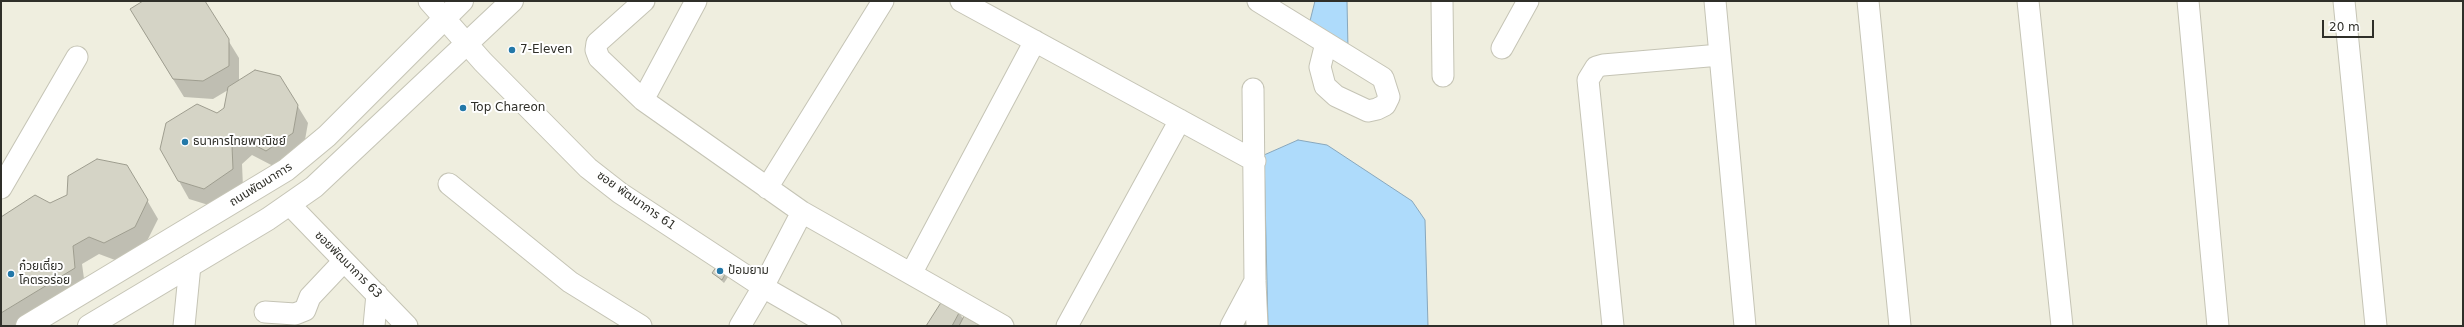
<!DOCTYPE html>
<html>
<head>
<meta charset="utf-8">
<style>
  body { margin:0 }
  #map { position:relative; width:2464px; height:327px; overflow:hidden; background:#efeedf; font-family:"DejaVu Sans",sans-serif }
  canvas { display:block }
  .frame { position:absolute; inset:0; border:2px solid #2f2f29; pointer-events:none }
  .scale { position:absolute; left:2322px; top:20px; width:52px; height:18px; box-sizing:border-box; border:2px solid #2f2f29; border-top:0; padding-left:5px; font-size:12px; line-height:14px; white-space:nowrap; color:#2f2f29; -webkit-text-stroke:3px #fff; paint-order:stroke }
</style>
</head>
<body>
<div id="map">
<canvas width="2464" height="327"></canvas>
<div class="frame"></div>
<div class="scale">20 m</div>
</div>
<script>
const c = document.querySelector('canvas').getContext('2d');
c.lineJoin = 'round';
function paint(path, color) { c.fillStyle = color; c.fill(path, 'evenodd'); }
const poly = rows => new Path2D(rows.map(r => 'M' + r).join(''));
function trace(path, color, width, dash) { c.strokeStyle = color; c.lineWidth = width; c.lineCap = dash ? 'butt' : 'round'; c.setLineDash(dash || []); c.stroke(path); }
function write(font, color, halo, rows, align = 'center') {
  c.font = font + ' "DejaVu Sans","Noto Sans Thai",sans-serif'; c.lineWidth = 4; c.setLineDash([]); c.textBaseline = 'middle'; c.strokeStyle = halo; c.fillStyle = color; for (const [text, x, y, turn = 0] of rows) {
    c.save(); c.translate(x, y); c.rotate((+turn || 0) * Math.PI / 180); c.textAlign = isNaN(turn) ? turn : align; if (halo) c.strokeText(text, 0, 0); c.fillText(text, 0, 0); c.restore();
  }
}
const water = poly([
  [1315,1,1347,1,1348,49,1310,21,1315,1],
  [1298,140,1327,145,1412,201,1425,220,1428,326,1268,326,1264,155,1298,140]
]);
paint(water, '#aedbfb');
trace(water, '#88a7bc', 1);
paint(poly([
  [145,1,204,1,239,58,239,81,297,105,308,123,303,151,277,168,252,155,242,164,243,187,215,207,189,199,161,149,225,108,228,90,213,99,184,97,141,27],
  [127,166,158,219,145,245,115,260,99,254,82,264,85,286,21,326,1,326,1,218,50,204],
  [713,273,730,274,724,283],
  [959,312,963,319,979,326,927,326]
]), '#0003');
const building = poly([
  [143,1,205,1,229,39,229,66,203,81,173,79,130,9,143,1],
  [255,70,280,76,298,105,293,133,266,151,241,138,232,146,233,169,204,189,178,181,160,149,166,123,197,104,217,113,224,108,228,87,255,70],
  [97,159,127,165,148,200,135,227,104,243,89,237,73,246,75,268,1,313,1,217,35,195,50,203,67,195,68,176,97,159],
  [719,263,728,269,722,280,712,273,719,263],
  [942,301,960,311,952,326,926,326,942,301],
  [964,316,981,326,959,326,964,316]
]);
paint(building, '#d5d4c6');
trace(building, '#9e9d8f', 1);
const minor = poly([
  [429,1,483,62,588,168,620,193,763,287,831,326],
  [644,1,597,43,596,50,599,58,643,100,802,212,1003,326],
  [961,1,1255,161],
  [1258,1,1383,78,1389,97,1385,105,1377,109,1368,111,1336,96,1325,86,1320,67,1326,43],
  [1442,1,1443,76],
  [1715,1,1745,326],
  [1868,1,1900,326],
  [2028,1,2062,326],
  [2188,1,2218,326],
  [2344,1,2376,326],
  [1502,48,1528,1],
  [1253,89,1255,281,1257,326],
  [643,100,696,1],
  [449,184,570,282,641,326],
  [1,188,77,57],
  [767,188,883,1],
  [290,205,407,326],
  [912,272,1035,41],
  [265,312,295,314,305,310,310,297,343,262],
  [184,326,190,265],
  [374,326,377,294],
  [740,326,763,287,802,212],
  [1067,326,1180,120],
  [1231,326,1255,281],
  [1613,326,1588,80,1596,67,1603,65,1720,55]
]);
const major = poly([
  [27,326,286,170,327,136,462,1],
  [89,326,268,219,314,187,512,1]
]);
trace(minor, '#c5c4b5', 23);
trace(major, '#c5c4b5', 24);
trace(minor, '#fff', 21);
trace(major, '#fff', 22);
for (const [x, y, r, color] of [
  [512,50,4,"#2378a8"],
  [463,108,4,"#2378a8"],
  [185,142,4,"#2378a8"],
  [720,271,4,"#2378a8"],
  [11,274,4,"#2378a8"]
]) { const dot = new Path2D(); dot.arc(x, y, r, 0, 2 * Math.PI); c.fillStyle = color; c.fill(dot); trace(dot, '#fff', 1.5); }
write('12px', '#2f2f29', '#fff', [
  ["7-Eleven",520,50],
  ["Top Chareon",471,108],
  ["ธนาคารไทยพาณิชย์",193,142],
  ["ก๋วยเตี๋ยว",19,267],
  ["โคตรอร่อย",19,281],
  ["ป้อมยาม",728,271]
], 'left');
write('12px', '#2f2f29', '#fff', [
  ["ถนนพัฒนาการ",261,185,-32],
  ["ซอย พัฒนาการ 61",636,201,35],
  ["ซอยพัฒนาการ 63",348,265,45]
]);
</script>
</body>
</html>
